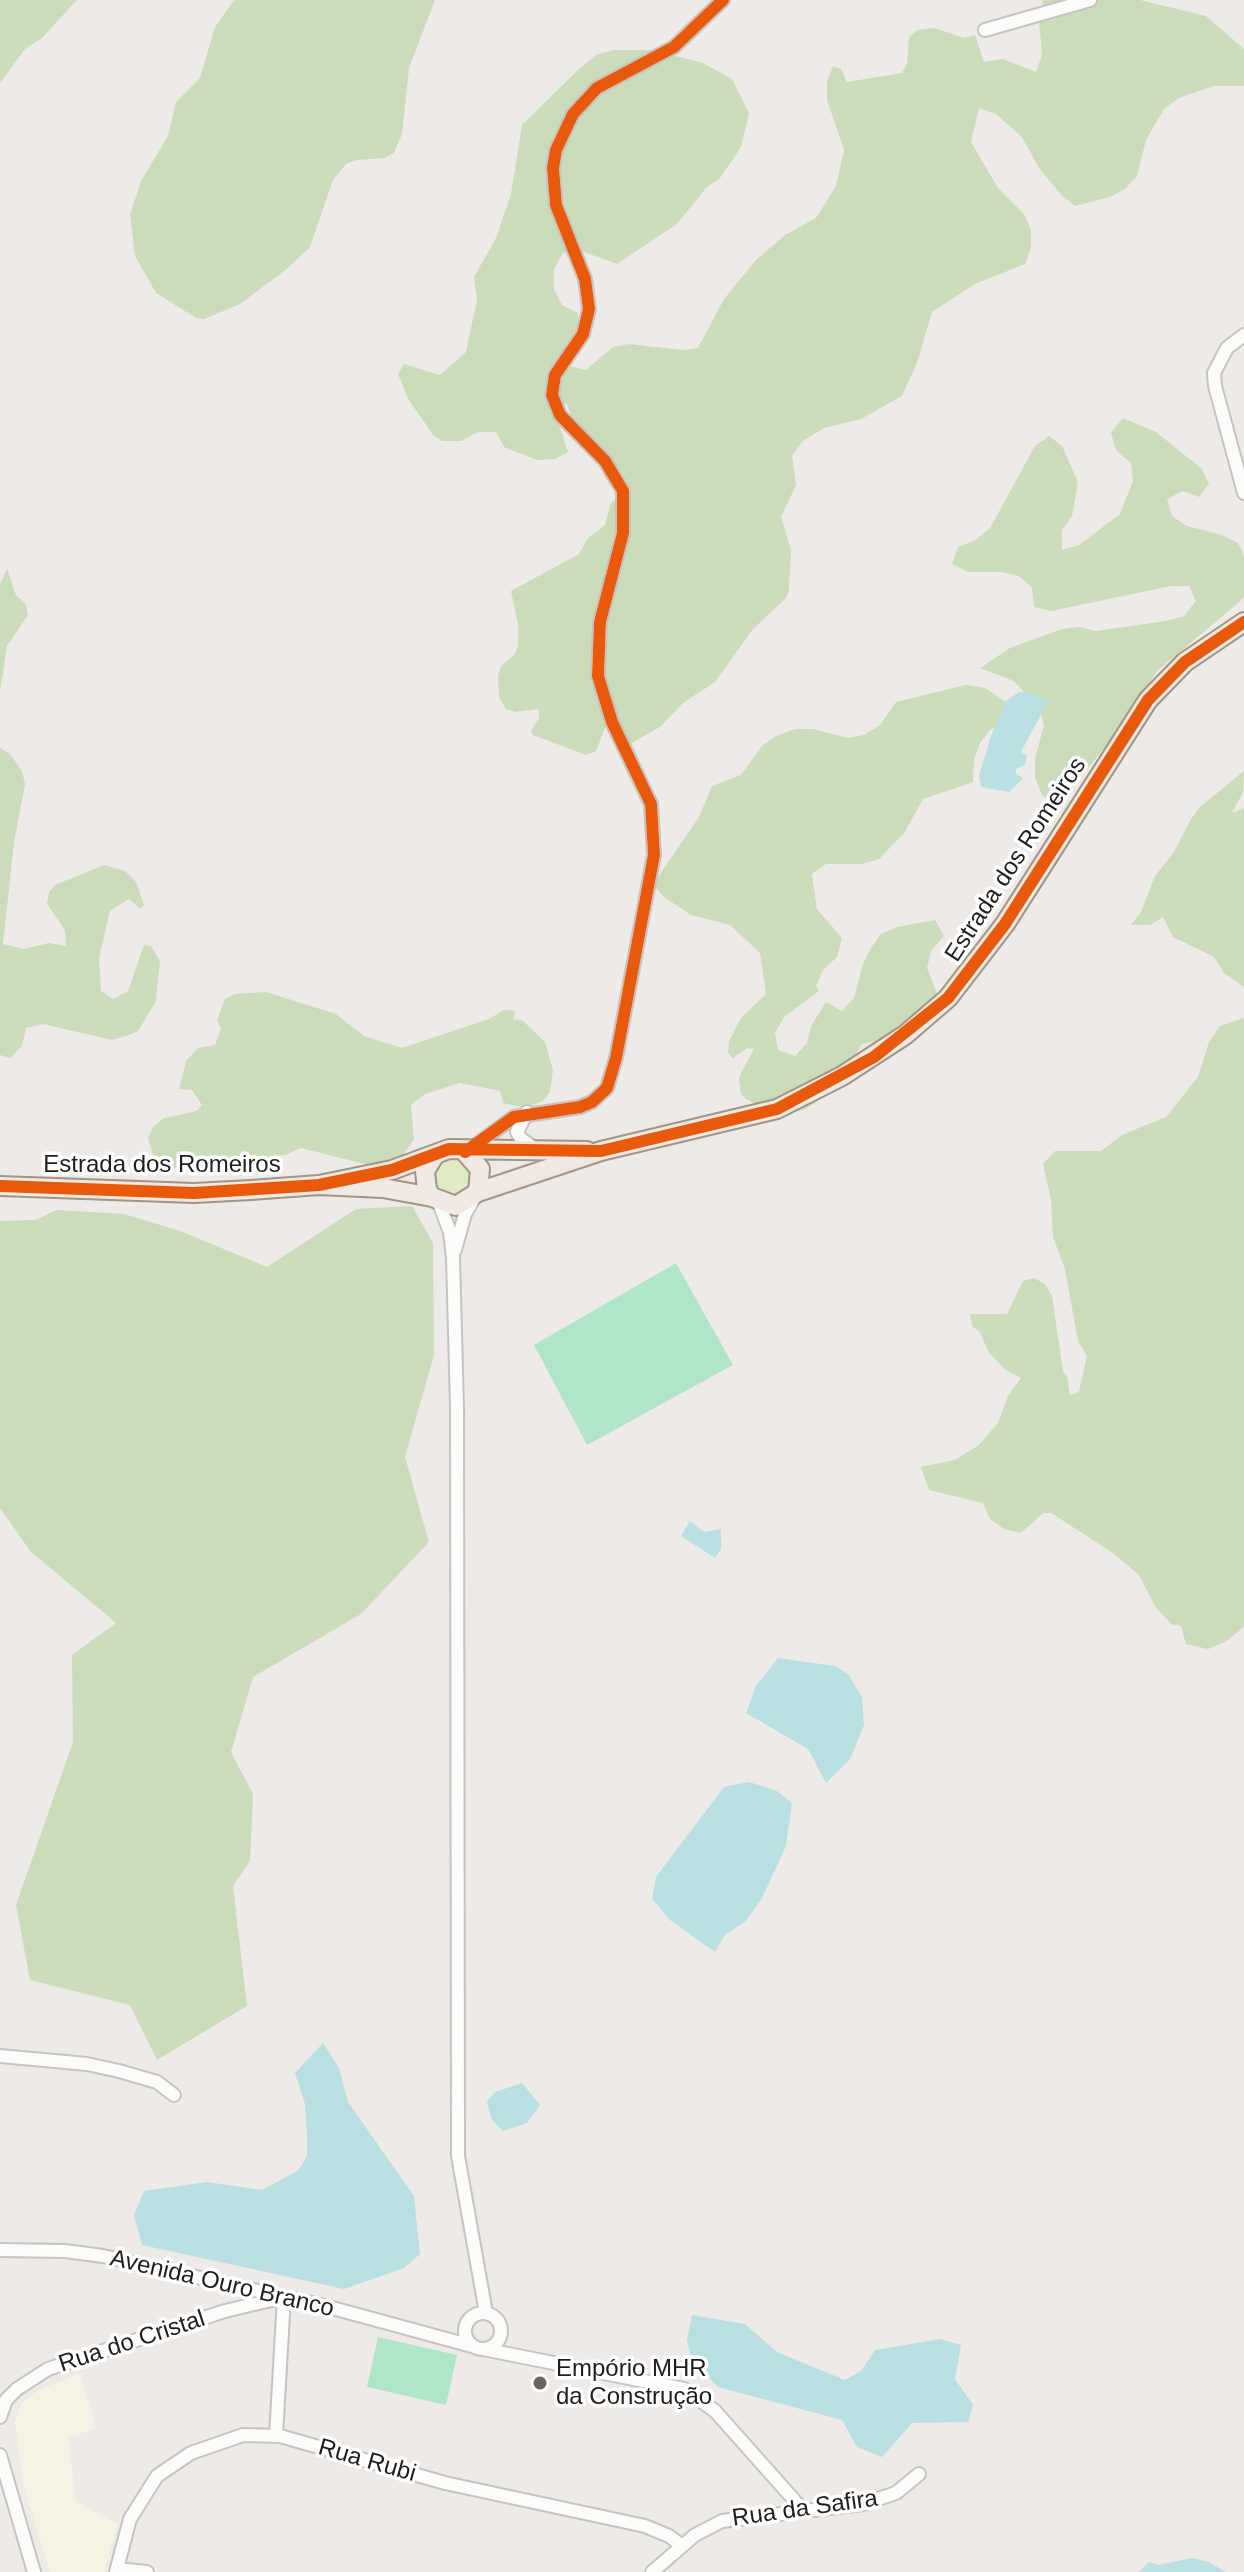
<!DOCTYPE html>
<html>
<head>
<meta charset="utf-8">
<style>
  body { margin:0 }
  canvas { display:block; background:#edeae7 }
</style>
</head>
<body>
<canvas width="1244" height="2572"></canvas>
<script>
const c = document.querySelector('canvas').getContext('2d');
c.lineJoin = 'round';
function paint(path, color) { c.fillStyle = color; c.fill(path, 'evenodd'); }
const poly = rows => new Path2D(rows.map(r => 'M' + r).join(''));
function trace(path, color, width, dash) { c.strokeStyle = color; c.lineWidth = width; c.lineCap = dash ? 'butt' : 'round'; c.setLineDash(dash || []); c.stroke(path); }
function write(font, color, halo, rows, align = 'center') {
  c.font = font + ' Helvetica,sans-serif'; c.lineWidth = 7; c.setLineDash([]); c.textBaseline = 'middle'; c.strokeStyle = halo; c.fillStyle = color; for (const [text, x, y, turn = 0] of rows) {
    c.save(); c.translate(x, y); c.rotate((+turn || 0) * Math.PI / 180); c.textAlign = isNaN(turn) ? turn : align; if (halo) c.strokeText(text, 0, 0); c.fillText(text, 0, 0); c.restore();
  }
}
paint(poly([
  [80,2373,96,2428,69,2438,75,2501,118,2524,104,2572,50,2572,23,2484,15,2422,22,2403,37,2391]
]), '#f7f3e2');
paint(poly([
  [453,1157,471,1161,473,1186,455,1196,435,1193,428,1173,442,1160]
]), '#dfebc4');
paint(poly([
  [0,0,77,0,42,38,25,49,0,83],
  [234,0,435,0,409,68,402,134,394,153,385,158,356,160,346,164,333,180,310,247,288,268,240,304,204,319,196,318,156,293,135,256,130,215,141,181,168,136,176,102,200,78,215,27],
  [1043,0,1140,0,1206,16,1244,49,1244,86,1214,86,1179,98,1165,108,1155,124,1146,140,1137,176,1125,189,1110,197,1075,206,1062,196,1039,168,1022,137,996,114,979,108,971,142,998,188,1024,214,1031,230,1031,248,1025,264,975,284,932,312,917,363,902,396,861,419,824,428,803,441,792,456,796,485,781,517,791,550,789,590,786,598,753,629,715,682,683,703,660,727,628,745,606,725,596,751,586,755,533,735,531,731,539,718,539,709,516,712,506,709,499,697,498,676,501,666,515,654,518,646,518,624,511,591,579,554,588,538,605,525,611,503,625,494,576,426,566,403,560,409,558,421,568,452,555,459,537,460,504,447,496,432,478,432,461,441,442,441,434,436,408,399,398,374,404,364,440,375,466,352,477,300,474,277,496,238,511,194,522,125,579,69,596,55,613,50,651,50,703,63,732,79,749,113,741,147,720,178,706,188,677,224,617,264,579,250,563,253,554,269,554,289,562,305,578,313,578,332,569,366,586,370,613,347,629,344,682,350,698,348,724,299,756,260,785,235,816,218,836,186,844,150,827,100,827,82,833,66,841,69,847,82,902,73,907,64,909,37,918,30,935,28,964,38,975,35,984,62,1003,59,1036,72,1042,55,1039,21],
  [1123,418,1156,432,1202,469,1209,484,1199,497,1183,491,1167,499,1172,516,1187,526,1222,535,1238,543,1244,556,1244,598,1157,671,1116,733,1058,806,1042,795,1035,777,1035,759,1044,725,1039,708,1014,681,980,668,1010,648,1062,629,1079,627,1096,631,1166,621,1184,616,1196,601,1189,586,1171,586,1051,611,1034,607,1032,588,1019,576,1002,572,968,572,952,564,958,547,976,540,990,528,1035,446,1049,436,1062,446,1078,482,1072,516,1062,530,1062,550,1079,545,1120,514,1133,481,1131,463,1116,450,1111,433],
  [7,569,16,595,26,604,28,615,7,646,0,692,0,584],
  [966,685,985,688,1015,708,1006,722,990,730,980,743,974,760,973,782,923,799,904,833,879,859,862,864,826,864,812,874,817,909,842,938,837,957,823,970,816,986,819,991,784,1017,775,1033,778,1050,795,1056,807,1043,811,1026,826,1002,842,1011,854,998,863,964,871,948,881,934,897,927,935,920,944,936,931,951,927,968,937,994,894,1037,862,1044,848,1067,819,1100,806,1109,790,1112,766,1109,746,1099,741,1094,739,1077,754,1049,747,1048,733,1058,728,1053,729,1041,741,1018,766,994,760,953,730,925,691,915,664,897,655,887,656,880,699,817,712,786,741,775,762,746,776,736,795,729,813,729,848,738,864,735,880,725,896,702],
  [0,748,10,754,22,771,25,784,14,842,3,944,23,949,49,943,66,946,65,930,47,904,49,892,55,885,104,865,125,871,136,882,144,905,140,909,129,899,110,911,99,958,101,991,113,999,128,991,144,945,151,946,160,961,156,1001,138,1031,129,1035,112,1040,43,1024,26,1028,22,1046,10,1058,0,1055],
  [1244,771,1243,792,1232,813,1244,808,1244,987,1224,973,1214,957,1173,937,1163,917,1150,925,1131,925,1141,912,1155,876,1174,852,1191,819,1201,806],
  [266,992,336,1014,364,1036,402,1048,489,1019,504,1010,515,1011,513,1019,523,1021,545,1042,553,1070,550,1092,543,1101,526,1108,503,1103,500,1091,460,1083,425,1094,411,1105,414,1139,403,1155,387,1164,369,1165,301,1148,285,1155,248,1158,233,1165,157,1169,148,1138,153,1127,164,1118,197,1111,202,1105,192,1090,179,1089,186,1061,198,1048,215,1045,221,1029,217,1020,225,999,235,994],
  [1244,1018,1244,1627,1225,1642,1208,1649,1186,1644,1181,1626,1171,1624,1155,1606,1139,1575,1113,1553,1051,1513,1043,1513,1021,1533,1004,1529,990,1519,983,1503,929,1490,921,1467,955,1460,979,1445,998,1423,1008,1396,1021,1378,1004,1369,988,1351,980,1332,972,1326,970,1314,1007,1314,1023,1281,1034,1278,1045,1284,1052,1296,1063,1372,1067,1376,1070,1395,1079,1392,1087,1356,1078,1341,1065,1269,1053,1237,1051,1200,1043,1164,1055,1151,1101,1151,1122,1135,1166,1117,1198,1077,1209,1042,1220,1026],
  [412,1206,433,1243,434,1355,405,1457,429,1542,361,1614,253,1677,231,1752,253,1794,250,1861,233,1886,247,2006,157,2060,130,2005,30,1980,16,1905,73,1742,72,1655,116,1623,31,1552,0,1508,0,1221,35,1220,57,1210,124,1214,180,1231,267,1267,356,1209]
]), '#cbdcba');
paint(poly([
  [676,1263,733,1365,587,1445,534,1345],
  [378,2337,457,2355,446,2405,367,2387]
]), '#b0e6c8');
paint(poly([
  [1019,692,1032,693,1048,701,1021,752,1027,755,1025,765,1016,769,1016,774,1023,778,1009,792,981,787,979,776,991,736,1006,701],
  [690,1521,704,1532,721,1529,721,1549,715,1558,681,1536],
  [778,1658,835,1666,848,1674,862,1697,864,1725,850,1759,826,1783,808,1749,746,1713,756,1686],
  [749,1782,777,1791,792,1803,786,1846,762,1898,746,1921,725,1935,715,1952,670,1920,652,1899,656,1877,724,1787],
  [323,2043,339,2068,348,2102,414,2196,420,2254,404,2268,344,2289,142,2245,134,2215,144,2191,207,2182,262,2190,299,2170,307,2156,307,2136,305,2104,295,2073],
  [522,2083,540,2105,527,2123,503,2131,492,2120,487,2102,495,2092],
  [692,2315,745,2324,777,2352,845,2380,861,2371,875,2350,940,2339,961,2345,955,2379,973,2405,968,2422,912,2423,882,2457,857,2447,842,2420,718,2387,692,2361,687,2340],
  [1192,2558,1209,2562,1225,2572,1139,2572,1149,2562,1158,2565]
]), '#b8dfe1');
const street = poly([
  [985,30,1090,0],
  [1244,335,1227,348,1214,373,1215,386,1244,493],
  [527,1112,517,1132,521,1139,536,1149],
  [472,1148,514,1117,580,1107,592,1102,607,1088,616,1058,654,855,651,804,612,722,598,676,600,622,623,533,623,491,605,461,560,415,552,395,555,375,583,334,589,309,585,279,556,205,553,168,556,150,573,114,597,88,674,47,723,0],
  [439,1203,450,1232,453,1257,457,1407,458,2156,486,2313],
  [455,1250,465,1214,477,1193],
  [0,2056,87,2064,119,2071,157,2082,174,2095],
  [0,2250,65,2251,103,2256,325,2306,472,2346],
  '465 2331a18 18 0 1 1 36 0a18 18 0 1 1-36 0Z',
  [483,2349,684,2389,715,2411,803,2510],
  [0,2417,6,2400,17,2389,48,2369,225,2311,284,2297,276,2436],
  [0,2455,34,2572],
  [117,2569,147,2572],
  [116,2572,130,2519,157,2476,191,2453,243,2435,280,2436,445,2483,645,2526,669,2536,682,2546],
  [652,2572,695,2535,722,2521,863,2504,896,2493,919,2474]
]);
const primary = poly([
  [465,1152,480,1169,478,1192],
  [319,1185,383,1188,432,1197,456,1206,478,1192,601,1151,777,1109,842,1076,905,1035,948,998,1005,924,1148,700,1185,662,1244,622],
  [0,1186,194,1193,251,1190,319,1185,392,1170,449,1149,587,1151],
  [432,1197,427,1190,425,1171,434,1156]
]);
trace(street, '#c5c4c3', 16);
trace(primary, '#a39483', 22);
trace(street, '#fcfcfb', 12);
trace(primary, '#f1eae4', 18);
trace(poly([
  [465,1152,514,1117,580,1107,592,1102,607,1088,616,1058,654,855,651,804,612,722,598,676,600,622,623,533,623,491,605,461,560,415,552,395,555,375,583,334,589,309,585,279,556,205,553,168,556,150,573,114,597,88,674,47,723,0],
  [0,1186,194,1193,319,1185,392,1170,449,1149,601,1151,777,1109,874,1057,948,998,1005,924,1148,700,1185,662,1244,622]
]), '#e8590c', 12);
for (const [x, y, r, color] of [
  [540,2383,8,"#666564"]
]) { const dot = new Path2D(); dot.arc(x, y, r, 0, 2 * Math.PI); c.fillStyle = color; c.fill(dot); trace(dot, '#fff', 3); }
write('24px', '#1e1e1e', '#fff', [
  ["Estrada dos Romeiros",1016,860,-57],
  ["Estrada dos Romeiros",162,1165],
  ["Avenida Ouro Branco",222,2284,13],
  ["Rua do Cristal",132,2342,-18],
  ["Rua Rubi",367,2461,16],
  ["Rua da Safira",805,2509,-8]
]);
write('24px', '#1e1e1e', '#fff', [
  ["Empório MHR",556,2369],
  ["da Construção",556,2397]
], 'left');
</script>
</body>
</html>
